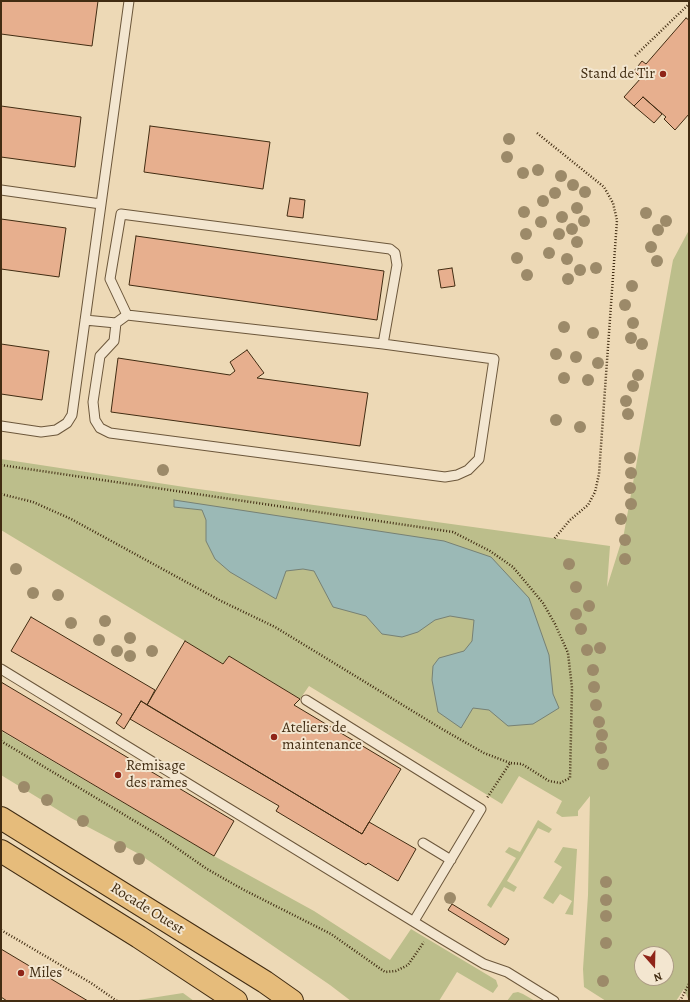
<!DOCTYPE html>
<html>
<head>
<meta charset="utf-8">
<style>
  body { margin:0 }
  #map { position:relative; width:690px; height:1002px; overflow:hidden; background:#edd9b6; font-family:Alegreya,serif }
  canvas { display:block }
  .frame { position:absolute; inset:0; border:2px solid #412c12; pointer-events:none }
  .north { position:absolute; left:634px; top:946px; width:40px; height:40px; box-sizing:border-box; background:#f3e6d0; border:1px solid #ac9c84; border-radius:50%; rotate:160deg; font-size:11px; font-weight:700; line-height:16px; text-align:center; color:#412c12 }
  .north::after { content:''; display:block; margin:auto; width:14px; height:18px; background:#8f2418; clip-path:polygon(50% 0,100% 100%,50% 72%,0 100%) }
</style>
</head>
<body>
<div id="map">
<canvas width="690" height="1002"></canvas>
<div class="frame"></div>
<div class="north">N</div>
</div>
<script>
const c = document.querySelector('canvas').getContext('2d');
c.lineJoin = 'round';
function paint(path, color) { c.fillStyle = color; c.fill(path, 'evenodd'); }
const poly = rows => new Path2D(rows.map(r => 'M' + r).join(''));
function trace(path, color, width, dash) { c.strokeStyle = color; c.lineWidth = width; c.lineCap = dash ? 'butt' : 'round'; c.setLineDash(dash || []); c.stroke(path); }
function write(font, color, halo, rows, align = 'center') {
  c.font = font + ' Alegreya,serif'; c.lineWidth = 4; c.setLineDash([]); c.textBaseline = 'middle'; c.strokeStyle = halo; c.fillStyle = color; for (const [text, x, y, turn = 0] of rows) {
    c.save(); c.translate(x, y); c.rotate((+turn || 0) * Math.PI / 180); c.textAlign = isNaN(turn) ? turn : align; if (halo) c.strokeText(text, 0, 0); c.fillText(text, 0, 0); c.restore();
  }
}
paint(poly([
  [689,230,689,1001,684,989,676,1001,606,1001,584,987,583,969,588,895,590,796,578,811,578,816,562,817,556,813,562,801,519,776,502,804,309,686,300,699,229,656,223,664,1,530,1,459,191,488,610,546,607,587,624,533,673,260],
  [642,954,666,954,666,978,642,978],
  [1,731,214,856,314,911,390,960,411,929,496,980,498,986,493,993,457,972,439,1001,351,1001,330,985,139,854,71,818,1,775],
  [538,820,552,829,549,833,538,828,507,881,517,887,514,892,504,887,491,908,487,905,516,858,505,852,509,847,520,852],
  [563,847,577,849,573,915,565,914,572,901,560,894,553,904,543,898,562,867,554,862],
  [518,992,523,994,535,1001,507,1001,513,993],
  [183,993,194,1001,132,1001]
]), '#bcbe8b');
const water = poly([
  [174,500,444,541,491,557,529,598,549,655,553,694,559,708,533,724,508,726,489,710,473,708,461,728,438,712,432,680,433,666,439,658,464,651,472,641,474,620,450,616,435,620,418,632,402,637,382,634,366,616,333,607,314,571,303,569,286,571,276,599,230,572,215,559,206,541,206,520,202,510,174,507,174,500]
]);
paint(water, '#9bb9b6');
trace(water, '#778174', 1);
const building = poly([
  [1,1,98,1,92,46,1,34,1,1],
  [686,18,689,20,689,114,675,130,664,119,666,117,643,97,634,106,624,97,641,78,634,71,642,61,646,64,686,18],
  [643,97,662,114,654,123,634,106,643,97],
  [1,106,81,117,75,167,1,157,1,106],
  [150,126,270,142,263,189,144,172,150,126],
  [290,198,305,200,303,218,287,216,290,198],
  [1,219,66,228,59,277,1,269,1,219],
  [136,236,384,271,377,320,129,285,136,236],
  [452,268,455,286,441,288,438,270,452,268],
  [1,344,49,351,42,400,1,394,1,344],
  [247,350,264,373,257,378,368,393,360,446,111,412,118,358,230,375,235,371,230,362,247,350],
  [31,617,155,690,147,705,141,701,124,729,116,723,122,714,11,651,31,617],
  [185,641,223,664,229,656,300,699,294,705,401,769,362,834,147,705,185,641],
  [1,682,234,821,214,856,1,730,1,682],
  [141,701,362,834,369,822,416,849,398,881,368,863,366,865,276,811,279,806,130,719,141,701],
  [452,904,509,939,505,945,448,910,452,904],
  [1,949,88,1001,7,1001,1,997,1,949]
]);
paint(building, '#e7af8e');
trace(building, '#412c12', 1);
const lane = poly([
  [1,190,101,204],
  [127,315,383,344,397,265,395,253,390,249,121,214,110,279,127,315,116,323,114,341,100,356,93,402,95,420,100,428,110,433,445,477,457,475,468,470,479,459,494,359,383,344],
  [85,320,116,323],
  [1,426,41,432,56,430,67,423,72,415,129,1],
  [1,669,442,939,484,964,507,972,554,1001],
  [306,700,481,809,414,921],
  [423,843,451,860]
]);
const highway = poly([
  [1,818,265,982,292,1001],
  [1,851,139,937,236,1001]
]);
trace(lane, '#6c573b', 11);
trace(highway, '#412c12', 24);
trace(poly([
  [635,56,689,4],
  [537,133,604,187,613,203,617,220,599,474,595,492,588,505,570,520,554,539],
  [1,465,453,532,490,551,513,567,543,603,555,624,568,653,572,688,570,778,560,783,549,781,522,764,510,763,487,798],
  [1,494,33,502,71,519,221,601,275,627,442,729,484,753,510,763],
  [1,741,158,835,207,869,244,890,331,934,385,972,396,971,408,965,424,942],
  [1,930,91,983,117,1001],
  [680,1001,689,984]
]), '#412c12', 2.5, [1, 2]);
trace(lane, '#f3e6d0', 9);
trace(highway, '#e6bc7b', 22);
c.fillStyle = '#9c8a69';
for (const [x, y] of [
  [509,139],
  [507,157],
  [538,170],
  [523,173],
  [561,176],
  [573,185],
  [585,192],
  [555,193],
  [543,201],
  [577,208],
  [524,212],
  [646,213],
  [562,217],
  [584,221],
  [666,221],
  [541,222],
  [572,229],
  [658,230],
  [526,234],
  [559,234],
  [577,242],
  [651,247],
  [549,253],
  [517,258],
  [567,259],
  [657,261],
  [596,268],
  [580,270],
  [527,275],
  [568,279],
  [632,286],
  [625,305],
  [633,323],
  [564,327],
  [593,333],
  [631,338],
  [642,344],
  [556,354],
  [576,357],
  [598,363],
  [638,375],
  [564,378],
  [588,380],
  [633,386],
  [626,401],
  [628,414],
  [556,420],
  [580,427],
  [630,458],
  [163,470],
  [631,473],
  [630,488],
  [631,504],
  [621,519],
  [625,540],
  [625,559],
  [569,564],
  [16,569],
  [576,587],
  [33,593],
  [58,595],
  [589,606],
  [576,614],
  [105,621],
  [71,623],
  [581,629],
  [130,638],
  [99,640],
  [600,648],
  [587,650],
  [117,651],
  [152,651],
  [130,656],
  [593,670],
  [594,687],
  [596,705],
  [599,722],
  [602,735],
  [601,748],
  [603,764],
  [24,787],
  [47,800],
  [83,821],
  [120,847],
  [139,859],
  [606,882],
  [450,898],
  [606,900],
  [606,916],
  [606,943],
  [603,981]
]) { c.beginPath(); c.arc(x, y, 6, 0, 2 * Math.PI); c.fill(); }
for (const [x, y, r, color] of [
  [663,74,4,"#8f2418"],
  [274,737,4,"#8f2418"],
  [118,775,4,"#8f2418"],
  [21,973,4,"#8f2418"]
]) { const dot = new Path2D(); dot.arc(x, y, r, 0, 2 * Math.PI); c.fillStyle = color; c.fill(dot); trace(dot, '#f3e6d0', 1.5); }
write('15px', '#412c12', '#f3e6d0', [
  ["Stand de Tir",655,74,"right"],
  ["Ateliers de",282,728],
  ["maintenance",282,745],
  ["Remisage",126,766],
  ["des rames",126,783],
  ["Miles",29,973]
], 'left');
write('15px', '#412c12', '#f3e6d0', [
  ["Rocade Ouest",147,909,32]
]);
</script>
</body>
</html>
